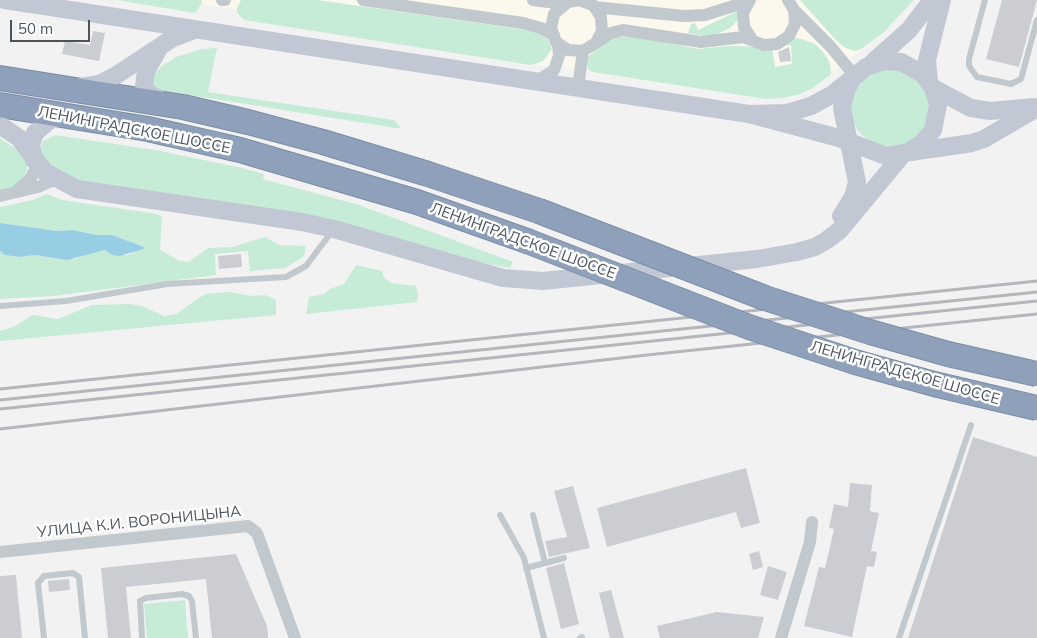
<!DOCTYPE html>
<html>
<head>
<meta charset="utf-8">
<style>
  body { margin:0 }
  #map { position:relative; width:1037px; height:638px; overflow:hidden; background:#f3f2f2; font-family:Mulish,sans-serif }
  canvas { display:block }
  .scale { position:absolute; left:10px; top:20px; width:80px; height:22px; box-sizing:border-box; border:2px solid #4b535d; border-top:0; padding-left:6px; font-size:15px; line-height:18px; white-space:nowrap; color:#4b535d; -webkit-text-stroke:4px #fff; paint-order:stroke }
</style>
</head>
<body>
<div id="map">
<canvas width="1037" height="638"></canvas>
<div class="scale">50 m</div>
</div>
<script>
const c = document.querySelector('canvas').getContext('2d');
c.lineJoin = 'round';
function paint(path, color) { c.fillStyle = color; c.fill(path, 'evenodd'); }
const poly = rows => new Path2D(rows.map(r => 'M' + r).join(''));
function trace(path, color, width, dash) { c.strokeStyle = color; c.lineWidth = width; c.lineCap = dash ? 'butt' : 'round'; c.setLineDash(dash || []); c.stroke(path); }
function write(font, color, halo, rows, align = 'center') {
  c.font = font + ' Mulish,sans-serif'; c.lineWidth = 5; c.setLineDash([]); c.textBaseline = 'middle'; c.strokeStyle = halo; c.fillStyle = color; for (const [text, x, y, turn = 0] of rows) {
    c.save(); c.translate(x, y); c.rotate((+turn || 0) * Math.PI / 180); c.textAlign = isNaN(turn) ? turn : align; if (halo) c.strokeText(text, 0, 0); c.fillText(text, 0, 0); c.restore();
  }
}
paint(poly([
  [117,0,914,0,883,33,813,88,783,98,766,99,244,20,238,16,237,10,202,4,195,13]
]), '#fbf8ee');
paint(poly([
  [117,0,201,0,202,3,195,13],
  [241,0,317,0,534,31,547,37,552,49,543,61,531,65,244,20,237,13,237,8],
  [800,0,914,0,883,33,861,49,854,51,844,47,835,39],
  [740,10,737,21,730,28,711,37,688,33,691,24,695,23,698,30],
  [635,36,698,49,727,46,772,47,775,67,792,64,791,45,780,46,795,38,802,39,815,44,824,53,830,63,831,74,813,88,800,94,783,98,766,99,592,72,588,69,587,58,603,43,618,37],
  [217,48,208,92,394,120,402,129,152,89,151,77,162,66,176,57,202,49],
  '851 108a39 39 0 1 1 78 0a39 39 0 1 1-78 0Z',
  [55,135,155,150,242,168,264,174,263,179,359,205,513,262,510,268,483,263,83,183,59,174,42,155,40,149,43,141],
  [0,138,23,154,27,162,27,169,23,180,15,187,0,191],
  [47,194,62,200,157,214,162,217,160,250,180,261,189,262,208,248,232,247,265,237,279,245,305,246,305,252,303,257,285,268,250,271,248,251,215,254,216,275,53,296,0,299,0,251,5,255,19,257,36,255,75,259,89,252,105,250,112,255,128,255,144,247,112,235,96,235,73,230,57,231,0,223,0,207,33,200],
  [356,265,382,271,384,278,391,283,416,286,418,294,417,302,306,314,309,297,324,294,330,289,344,284],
  [229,292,253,296,265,295,276,300,276,315,0,341,0,331,13,327,33,315,58,319,92,305,130,304,142,306,164,316,176,314,205,294],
  [185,600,188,638,147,638,144,604]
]), '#c6ebd7');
paint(poly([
  [0,223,57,231,73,230,96,235,112,235,144,247,143,249,120,256,112,255,105,250,67,260,36,255,19,257,5,255,0,251]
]), '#98cee4');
paint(poly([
  [1002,0,1037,0,1019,67,986,59],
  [93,31,105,33,99,61,62,54,65,41,90,45],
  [789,47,791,61,780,62,778,52],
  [241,254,242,267,219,269,218,256],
  [973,437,1037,457,1037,638,908,638],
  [746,468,760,523,741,528,736,512,607,547,597,508],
  [850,483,872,485,870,511,879,513,871,551,877,552,874,567,867,566,852,637,804,626,819,567,825,568,834,529,829,528,834,504,848,507],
  [573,486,590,548,549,557,545,541,567,537,554,491],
  [759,551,763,567,753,570,749,554],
  [236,554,267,626,268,638,212,638,206,579,126,587,131,638,108,638,101,568],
  [564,563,579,624,561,629,546,568],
  [768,566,787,572,778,600,760,595],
  [16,575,22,638,0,638,0,576],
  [69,579,70,590,49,592,48,581],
  [611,590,624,638,610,638,599,593],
  [717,612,764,617,758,638,660,638,657,626]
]), '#cccdd3');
const highway = poly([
  [0,78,183,107,248,122,323,142,428,174,539,211],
  [0,105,148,129,240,150,417,202,527,241]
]);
trace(highway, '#7a8ca6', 26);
trace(poly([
  [985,0,969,59,969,66,977,77,1011,84,1021,79,1037,20],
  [0,306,66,301,167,284,286,277,306,266,333,230],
  [500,515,524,558,544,638],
  [533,515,545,563],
  [526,568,564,558],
  [44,638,38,583,44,576,73,573,79,577,85,638],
  [142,638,140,601,146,598,182,594,189,596,192,601,196,638],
  [580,638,582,637],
  [899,638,971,425]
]), '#c1c8ce', 6);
trace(poly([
  [222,0,225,0],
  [363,0,523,23,541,28,554,35],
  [533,0,564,4],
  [750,0,743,13,744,27,751,38],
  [788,0,794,10,830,46,855,76],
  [594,7,684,16,705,15,749,1],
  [597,41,602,31,601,17,593,5,579,0,568,2,554,14,551,28,556,42,568,50,583,51,611,33,623,30,701,42,743,37,764,45,777,44,789,36,795,24,794,10],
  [537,81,554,70,559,56,558,43],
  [578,88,583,51],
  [18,190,31,178,35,169,35,160],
  [0,196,38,187,56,179],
  [0,552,248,526,257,533,295,638],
  [781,638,810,542,812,522]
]), '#c1c8ce', 12);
trace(poly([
  [5,0,749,114,839,138,886,156,908,152,922,143,933,130,938,105,933,88,923,74,901,62,884,61,866,67,833,94,811,106,787,113,749,114],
  [158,50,146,71,144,86,148,93,164,102],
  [872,63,909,30,932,0],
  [929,80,927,60,942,0],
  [81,87,99,84,115,76,173,38,194,30],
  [933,88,971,108,990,111,1034,107],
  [0,125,19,138,45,172,77,189,302,222,334,229,503,278,543,281,757,259,797,252,815,247,827,240,840,230,903,154],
  [911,152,972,143,984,139,1037,108],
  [34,160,31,145,35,133,51,119,66,116],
  [841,216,853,197,857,182,842,108,846,91,852,79]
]), '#c2c8d3', 18);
trace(highway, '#8fa1ba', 24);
trace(poly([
  [0,389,1037,281],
  [0,400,1037,292],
  [0,409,1037,301],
  [0,429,647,355,1037,314]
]), '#b4b6bb', 3);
const highwayBridge = poly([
  [539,211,765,298,870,332,948,354,1037,374],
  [527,241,749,327,855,362,934,384,1037,408]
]);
trace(highwayBridge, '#7a8ca6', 26, []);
trace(highwayBridge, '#8fa1ba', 24);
write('15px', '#4b535d', '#fff', [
  ["ЛЕНИНГРАДСКОЕ ШОССЕ",134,130,11],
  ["ЛЕНИНГРАДСКОЕ ШОССЕ",523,241,20],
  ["ЛЕНИНГРАДСКОЕ ШОССЕ",905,373,16],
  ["УЛИЦА К.И. ВОРОНИЦЫНА",139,522,-6]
]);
</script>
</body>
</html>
